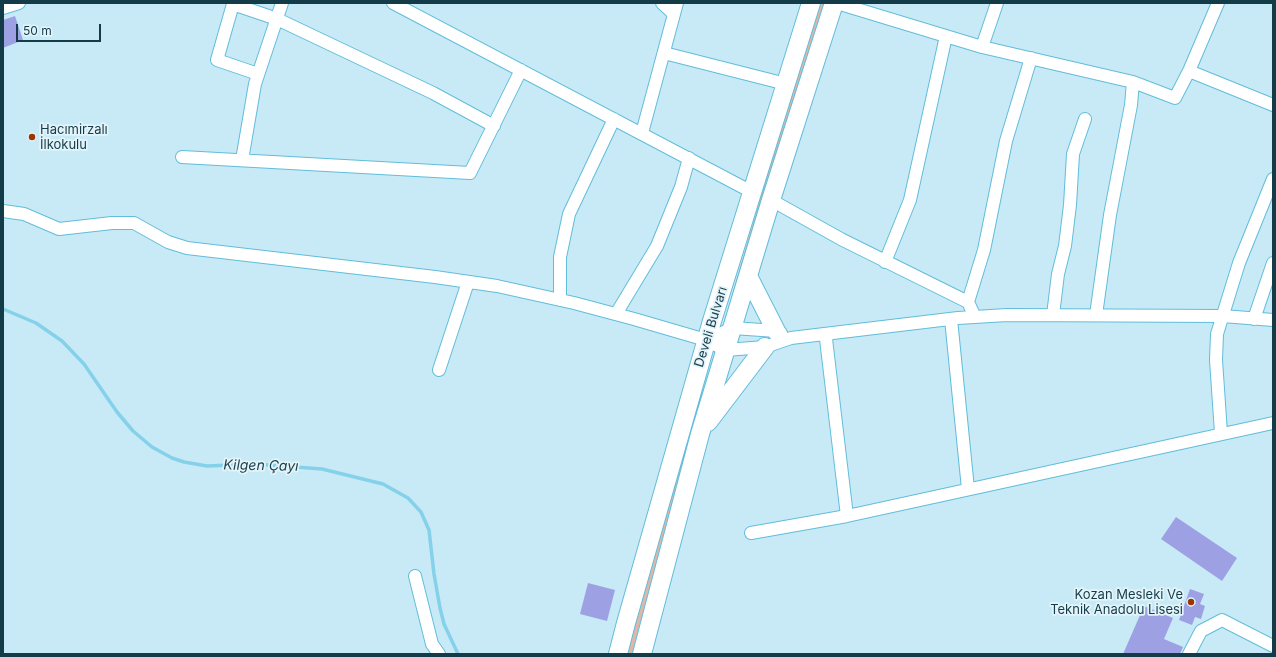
<!DOCTYPE html>
<html>
<head>
<meta charset="utf-8">
<style>
  body { margin:0 }
  #map { position:relative; width:1276px; height:657px; overflow:hidden; background:#c8eaf6; font-family:Inter,sans-serif }
  canvas { display:block }
  .frame { position:absolute; inset:0; border:4px solid #143c48; pointer-events:none }
  .scale { position:absolute; left:16px; top:24px; width:85px; height:18px; box-sizing:border-box; border:2px solid #143c48; border-top:0; padding-left:5px; font-size:12px; line-height:14px; white-space:nowrap; color:#143c48; -webkit-text-stroke:3px #e3f4fa; paint-order:stroke }
</style>
</head>
<body>
<div id="map">
<canvas width="1276" height="657"></canvas>
<div class="frame"></div>
<div class="scale">50 m</div>
</div>
<script>
const c = document.querySelector('canvas').getContext('2d');
c.lineJoin = 'round';
function paint(path, color) { c.fillStyle = color; c.fill(path, 'evenodd'); }
const poly = rows => new Path2D(rows.map(r => 'M' + r).join(''));
function trace(path, color, width, dash) { c.strokeStyle = color; c.lineWidth = width; c.lineCap = dash ? 'butt' : 'round'; c.setLineDash(dash || []); c.stroke(path); }
function write(font, color, halo, rows, align = 'center') {
  c.font = font + ' Inter,sans-serif'; c.lineWidth = 3.5; c.setLineDash([]); c.textBaseline = 'middle'; c.strokeStyle = halo; c.fillStyle = color; for (const [text, x, y, turn = 0] of rows) {
    c.save(); c.translate(x, y); c.rotate((+turn || 0) * Math.PI / 180); c.textAlign = isNaN(turn) ? turn : align; if (halo) c.strokeText(text, 0, 0); c.fillText(text, 0, 0); c.restore();
  }
}
paint(poly([
  [817,3,824,3,735,291,733,291],
  [709,363,632,654,625,654]
]), '#deb7a8');
trace(poly([
  [3,309,36,323,62,341,84,364,117,412,133,431,152,447,172,458,184,462,207,466,255,464,322,469,383,484,408,498,421,512,429,530,434,574,440,608,444,624,458,654]
]), '#85d1ea', 3.5);
paint(poly([
  [15,16,23,40,3,48,3,20],
  [1176,517,1237,558,1222,581,1161,539],
  [588,583,615,590,607,621,580,614],
  [1190,589,1204,594,1200,604,1205,606,1201,619,1195,617,1192,625,1179,620],
  [1144,606,1173,618,1164,639,1183,647,1180,654,1123,654]
]), '#9da1e4');
const minor = poly([
  [393,3,752,192],
  [662,3,674,14],
  [837,3,982,47,1133,82,1175,98,1189,71,1218,3],
  [3,8,19,3],
  [982,47,997,3],
  [664,53,786,84],
  [1189,71,1273,105],
  [258,74,217,60,233,4,277,19,433,93,494,126],
  [642,133,677,3],
  [182,157,470,173,521,70],
  [242,160,255,84,282,3],
  [771,200,841,239,968,302],
  [3,211,24,214,59,229,112,223,134,223,168,242,187,248,435,277,497,286,574,303,634,319,706,340,725,350,765,347,791,338,958,318,1007,315,1223,316,1273,320],
  [885,262,910,200,946,36],
  [560,300,560,257,569,214,614,119],
  [616,314,657,246,681,187,689,158],
  [1053,315,1058,274,1065,246,1070,205,1073,154,1085,119],
  [1096,315,1110,215,1131,105,1133,82],
  [975,317,968,302,984,250,1006,141,1031,58],
  [951,319,968,489],
  [1254,319,1273,263],
  [828,335,826,339,847,516],
  [706,340,733,328,776,331,781,333],
  [439,370,468,282],
  [1221,433,1216,360,1217,334,1239,263,1273,179],
  [751,533,847,516,1273,423],
  [415,576,432,644,439,654],
  [1189,654,1201,631,1222,620,1273,646]
]);
const highway = poly([
  [748,276,776,331],
  [708,422,765,347],
  [618,654,626,623,712,321,811,3],
  [642,654,700,434,771,200,834,3]
]);
trace(minor, '#61bdda', 14);
trace(highway, '#61bdda', 20);
trace(minor, '#fff', 12);
trace(highway, '#fff', 18);
for (const [x, y, r, color] of [
  [32,137,4,"#9a3600"],
  [1191,602,4,"#9a3600"]
]) { const dot = new Path2D(); dot.arc(x, y, r, 0, 2 * Math.PI); c.fillStyle = color; c.fill(dot); trace(dot, '#e3f4fa', 1.5); }
write('13px', '#143c48', '#e3f4fa', [
  ["Hacımirzalı",40,130],
  ["İlkokulu",40,145],
  ["Kozan Mesleki Ve",1183,595,"right"],
  ["Teknik Anadolu Lisesi",1183,610,"right"]
], 'left');
write('13px', '#143c48', '#e3f4fa', [
  ["Develi Bulvarı",711,327,-73]
]);
write('italic 14px', '#1e414c', '#e3f4fa', [
  ["Kilgen Çayı",261,466,1]
]);
</script>
</body>
</html>
